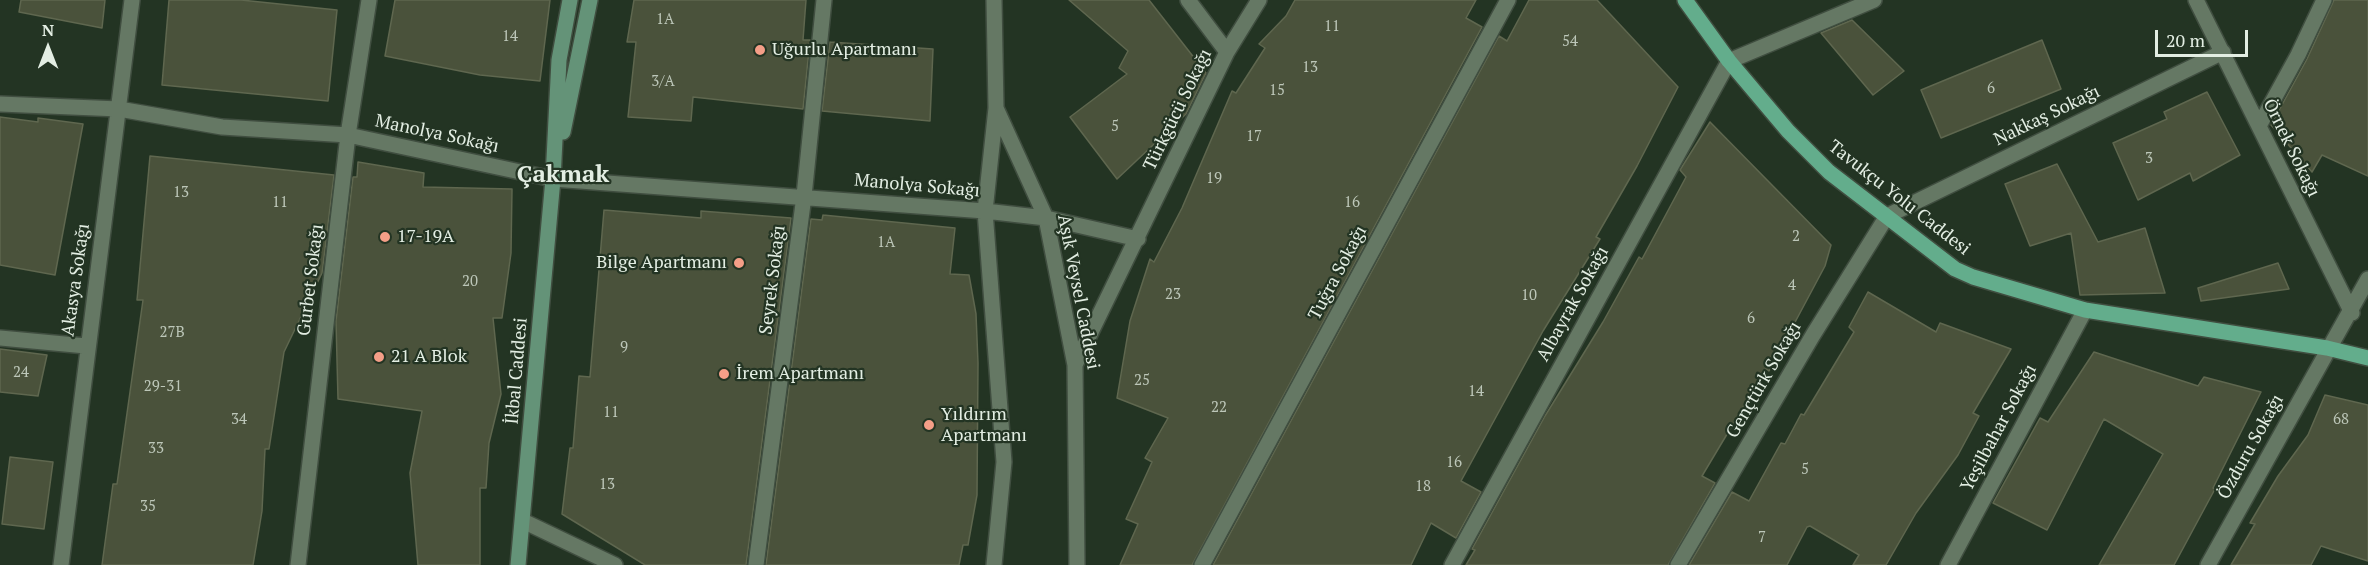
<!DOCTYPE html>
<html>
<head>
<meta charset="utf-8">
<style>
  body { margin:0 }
  #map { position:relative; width:2368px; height:565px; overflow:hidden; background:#233423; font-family:"PT Serif",serif }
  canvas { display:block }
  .north { position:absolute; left:18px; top:18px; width:60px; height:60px; -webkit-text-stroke:4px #233423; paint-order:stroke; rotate:0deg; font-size:16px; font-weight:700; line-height:24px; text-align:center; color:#e3eee3 }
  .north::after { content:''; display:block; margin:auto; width:21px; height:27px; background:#e3eee3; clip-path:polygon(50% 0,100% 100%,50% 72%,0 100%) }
  .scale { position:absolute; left:2155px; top:30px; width:93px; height:27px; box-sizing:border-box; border:3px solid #e3eee3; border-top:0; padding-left:8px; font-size:18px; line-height:21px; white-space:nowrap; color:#e3eee3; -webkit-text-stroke:4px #233423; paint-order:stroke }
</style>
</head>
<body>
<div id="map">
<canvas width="2368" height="565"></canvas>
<div class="north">N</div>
<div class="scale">20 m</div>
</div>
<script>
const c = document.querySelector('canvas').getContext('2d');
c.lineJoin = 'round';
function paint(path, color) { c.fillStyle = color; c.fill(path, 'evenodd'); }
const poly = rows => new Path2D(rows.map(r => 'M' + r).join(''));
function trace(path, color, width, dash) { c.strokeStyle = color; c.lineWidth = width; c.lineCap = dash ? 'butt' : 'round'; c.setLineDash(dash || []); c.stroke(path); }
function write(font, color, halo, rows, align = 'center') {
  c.font = font + ' "PT Serif",serif'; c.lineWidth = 4.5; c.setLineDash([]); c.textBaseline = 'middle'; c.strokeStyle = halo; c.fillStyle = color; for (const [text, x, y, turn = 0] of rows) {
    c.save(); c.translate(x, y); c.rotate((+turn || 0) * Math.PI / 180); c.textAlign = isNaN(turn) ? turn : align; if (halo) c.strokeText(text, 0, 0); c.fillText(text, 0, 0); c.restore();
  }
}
const building = poly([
  [21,0,105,0,102,28,19,12,21,0],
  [169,0,241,0,337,10,328,101,162,85,169,0],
  [395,0,550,0,540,81,480,75,385,56,395,0],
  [634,0,806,0,803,40,810,40,803,109,693,97,691,121,628,117,636,42,627,42,634,0],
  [1069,0,1149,0,1206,73,1186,114,1117,179,1070,117,1127,74,1119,68,1128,51,1069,0],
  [1295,0,1476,0,1466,18,1482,27,1192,565,1120,565,1138,524,1126,519,1152,462,1145,458,1168,418,1117,398,1130,321,1150,259,1154,262,1182,208,1232,91,1236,93,1265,48,1259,44,1286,16,1295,0],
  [1529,0,1597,0,1678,87,1637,166,1596,237,1600,239,1543,331,1461,481,1481,492,1456,538,1431,523,1411,565,1213,565,1499,36,1507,41,1529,0],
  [2334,0,2368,0,2368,176,2322,155,2312,172,2271,125,2307,59,2334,0],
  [1852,20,1904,71,1873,95,1821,33,1852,20],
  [2042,40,2061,89,1941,138,1921,90,2042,40],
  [830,42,933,49,930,121,822,111,830,42],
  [2207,92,2240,155,2193,181,2190,173,2138,200,2113,143,2167,119,2164,112,2207,92],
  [0,117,38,122,38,118,83,124,55,275,0,265,0,117],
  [1710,122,1831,245,1825,266,1769,371,1766,369,1702,476,1715,483,1668,565,1466,565,1475,550,1472,549,1545,416,1603,322,1639,257,1642,259,1686,177,1680,170,1710,122],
  [150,156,334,175,322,273,284,352,269,449,265,449,262,511,253,565,102,565,113,484,117,484,143,300,137,300,150,156],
  [358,162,424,173,423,187,512,189,511,253,502,318,493,318,501,394,489,443,486,488,480,488,480,565,418,565,410,473,422,411,338,399,336,321,353,177,357,177,358,162],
  [2057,164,2098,242,2145,228,2165,293,2080,295,2071,233,2030,246,2005,184,2057,164],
  [604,210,701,218,701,211,791,218,746,565,645,565,562,514,570,448,573,448,579,376,590,377,604,210],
  [823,215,955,228,950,274,969,275,976,314,978,363,977,495,968,545,963,545,959,565,766,565,811,219,822,220,823,215],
  [2278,263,2289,289,2201,301,2198,288,2278,263],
  [1868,292,1936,332,1940,323,2011,349,1973,413,1979,416,1958,455,1916,513,1886,565,1853,565,1859,555,1810,526,1807,527,1787,565,1689,565,1732,492,1749,501,1781,443,1785,444,1801,414,1804,415,1854,332,1849,327,1868,292],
  [0,349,47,355,38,396,0,392,0,349],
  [2094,352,2198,386,2204,377,2261,392,2213,488,2215,489,2174,565,2099,565,2163,454,2104,419,2047,530,1993,503,2040,418,2048,422,2094,352],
  [2325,395,2368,405,2368,561,2321,546,2311,565,2231,565,2255,524,2250,523,2278,476,2308,435,2325,395],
  [10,457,53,462,44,529,2,524,10,457]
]);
paint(building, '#4a523b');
trace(building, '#5f674f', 1.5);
const minor = poly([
  [994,0,996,108,1046,218,1075,365,1077,565],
  [1188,0,1227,52],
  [2196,0,2352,313],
  [0,104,119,109,222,127,348,135,553,179,985,211,1046,218,1138,239],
  [2259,126,2298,55,2324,0],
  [0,338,86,346],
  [1075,365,1227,52,1259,0],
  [523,521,615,565],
  [61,565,132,0],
  [298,565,348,135,369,0],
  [756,565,804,196,824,0],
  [994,565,1004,462,985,211,996,108],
  [1202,565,1508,0],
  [1452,565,1729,61,1874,0],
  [1678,565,1813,335,1887,216,2223,52],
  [1948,565,2085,310],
  [2208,565,2368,279]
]);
const secondary = poly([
  [563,132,590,0],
  [518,565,553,179,559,60,570,0]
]);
const primary = poly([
  [1685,0,1729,61,1788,131,1829,172,1955,269,1973,277,2085,310,2327,348,2368,358]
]);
trace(minor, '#404e40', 18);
trace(secondary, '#404e40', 18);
trace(primary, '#404e40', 18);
trace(minor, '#657864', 15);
trace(secondary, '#649378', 15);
trace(primary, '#63ad8c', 15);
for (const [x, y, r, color] of [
  [760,50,6,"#f49e87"],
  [385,237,6,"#f49e87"],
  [739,263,6,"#f49e87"],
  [379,357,6,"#f49e87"],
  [724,374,6,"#f49e87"],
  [929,425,6,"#f49e87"]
]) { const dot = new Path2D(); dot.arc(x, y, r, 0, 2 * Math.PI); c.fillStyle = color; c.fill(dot); trace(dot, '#233423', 2); }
write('15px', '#bdc7b9', null, [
  ["1A",665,20],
  ["11",1332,27],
  ["14",510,37],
  ["54",1570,42],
  ["13",1310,68],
  ["3/A",663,82],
  ["6",1991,89],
  ["15",1277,91],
  ["5",1115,127],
  ["17",1254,137],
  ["3",2149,159],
  ["19",1214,179],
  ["13",181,193],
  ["11",280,203],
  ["16",1352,203],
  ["2",1796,237],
  ["1A",886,243],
  ["20",470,282],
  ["4",1792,286],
  ["23",1173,295],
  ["10",1529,296],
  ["6",1751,319],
  ["27B",172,333],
  ["9",624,348],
  ["24",21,373],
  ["25",1142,381],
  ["29-31",163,387],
  ["14",1476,392],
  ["22",1219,408],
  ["11",611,413],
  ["34",239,420],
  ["68",2341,420],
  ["33",156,449],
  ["16",1454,463],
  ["5",1805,470],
  ["13",607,485],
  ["18",1423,487],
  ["35",148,507],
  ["7",1762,538]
]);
write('18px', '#e3eee3', '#233423', [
  ["Uğurlu Apartmanı",772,50],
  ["17-19A",397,237],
  ["Bilge Apartmanı",727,263,"right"],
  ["21 A Blok",391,357],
  ["İrem Apartmanı",736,374],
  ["Yıldırım",941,415],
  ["Apartmanı",941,436]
], 'left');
write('18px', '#e3eee3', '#233423', [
  ["Türkgücü Sokağı",1178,110,-64],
  ["Nakkaş Sokağı",2047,116,-26],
  ["Manolya Sokağı",437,134,12],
  ["Örnek Sokağı",2291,148,64],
  ["Manolya Sokağı",917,186,5],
  ["Tavukçu Yolu Caddesi",1899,198,38],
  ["Tuğra Sokağı",1338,273,-62],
  ["Akasya Sokağı",76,280,-82],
  ["Gurbet Sokağı",311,280,-83],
  ["Seyrek Sokağı",773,280,-83],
  ["Aşık Veysel Caddesi",1078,292,79],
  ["Albayrak Sokağı",1573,304,-61],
  ["İkbal Caddesi",517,371,-85],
  ["Gençtürk Sokağı",1764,380,-60],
  ["Yeşilbahar Sokağı",1999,428,-62],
  ["Özduru Sokağı",2251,447,-61]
]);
write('bold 24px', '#e3eee3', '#233423', [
  ["Çakmak",563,175]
]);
</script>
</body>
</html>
